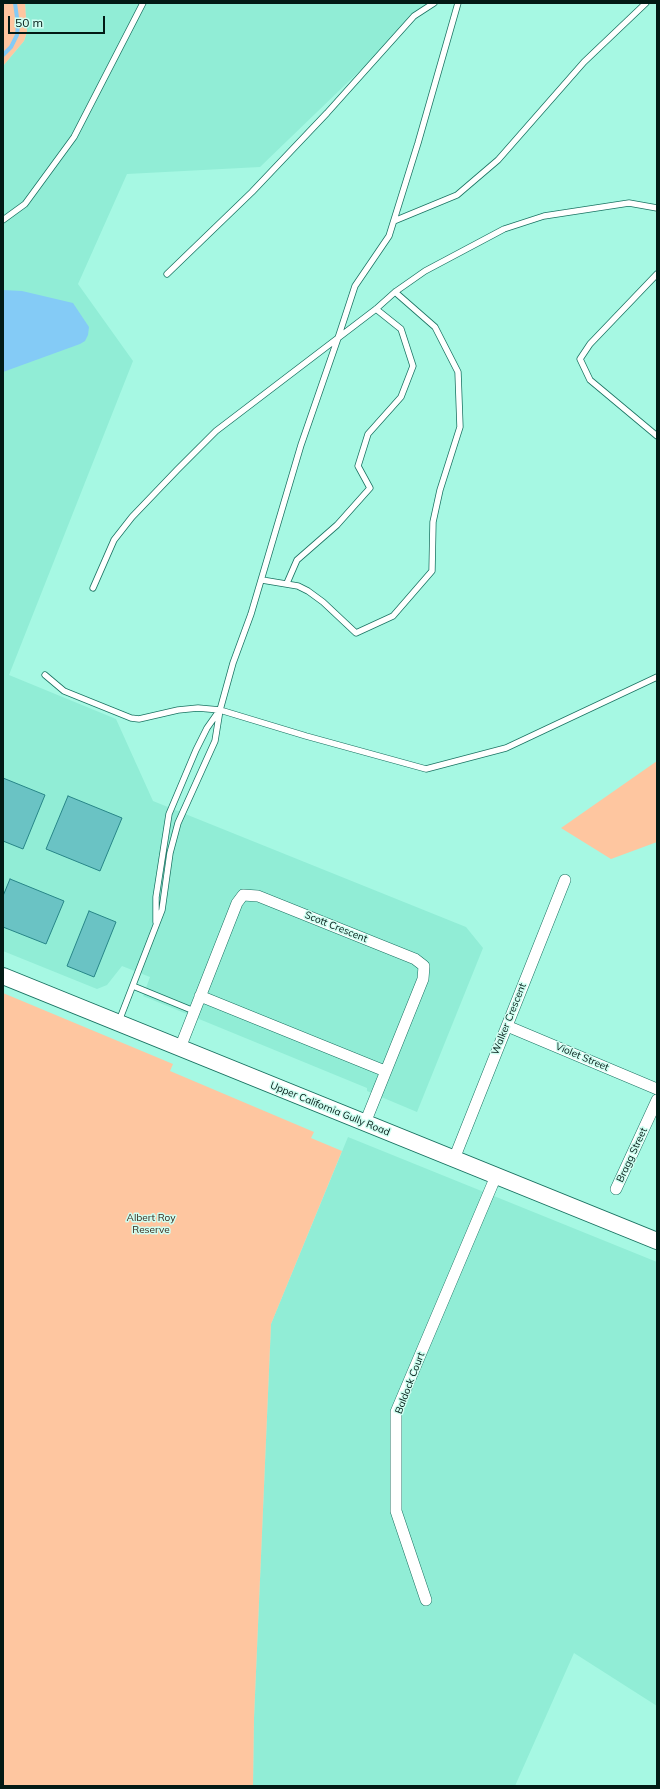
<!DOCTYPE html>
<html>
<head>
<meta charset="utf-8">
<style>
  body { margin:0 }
  #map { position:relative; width:660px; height:1789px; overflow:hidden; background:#a6f8e3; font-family:Mulish,sans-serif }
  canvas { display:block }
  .frame { position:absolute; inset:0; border:4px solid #021a15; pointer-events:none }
  .scale { position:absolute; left:8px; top:16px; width:97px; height:18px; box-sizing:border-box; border:2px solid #021a15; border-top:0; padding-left:5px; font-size:12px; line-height:14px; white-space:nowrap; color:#021a15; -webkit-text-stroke:3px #cffef1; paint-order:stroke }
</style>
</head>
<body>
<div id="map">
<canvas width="660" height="1789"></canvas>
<div class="frame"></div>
<div class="scale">50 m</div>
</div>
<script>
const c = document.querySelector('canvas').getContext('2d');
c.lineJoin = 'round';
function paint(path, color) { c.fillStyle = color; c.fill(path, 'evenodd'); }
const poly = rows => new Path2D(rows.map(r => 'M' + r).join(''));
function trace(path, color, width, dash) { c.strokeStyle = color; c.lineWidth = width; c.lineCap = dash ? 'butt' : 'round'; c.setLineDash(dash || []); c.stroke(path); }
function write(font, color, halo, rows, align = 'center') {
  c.font = font + ' Mulish,sans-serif'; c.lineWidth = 3; c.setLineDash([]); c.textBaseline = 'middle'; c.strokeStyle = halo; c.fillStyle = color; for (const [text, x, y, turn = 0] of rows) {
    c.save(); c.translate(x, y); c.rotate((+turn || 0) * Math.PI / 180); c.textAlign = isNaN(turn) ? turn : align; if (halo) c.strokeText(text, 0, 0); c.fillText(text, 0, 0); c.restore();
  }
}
paint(poly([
  [25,3,430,3,260,167,127,174,78,284,133,361,9,675,116,719,153,801,466,927,483,948,417,1112,367,1091,367,1088,143,996,150,977,122,966,107,985,97,989,3,951,3,66,24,41,27,32],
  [348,1137,657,1262,657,1706,574,1653,515,1786,253,1786,254,1718,271,1324]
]), '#91edd6');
paint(poly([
  [3,3,25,3,27,32,24,41,3,66],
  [657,761,657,842,611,859,561,828],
  [3,993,173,1064,170,1071,314,1132,311,1138,342,1151,271,1324,254,1718,253,1786,3,1786]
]), '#fec6a0');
paint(poly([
  [3,290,22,291,73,303,89,327,88,335,85,341,80,344,3,372]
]), '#84cbf6');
trace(poly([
  [3,55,11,47,17,35,18,25,15,3]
]), '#84cbf6', 4);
const building = poly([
  [3,778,45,795,23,849,3,841,3,778],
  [68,796,122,818,100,871,46,849,68,796],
  [10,879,64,901,46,944,3,927,3,896,10,879],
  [89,911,116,922,94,977,67,966,89,911]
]);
paint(building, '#6ac3c4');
trace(building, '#278688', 1);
const lane = poly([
  [3,220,25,204,74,137,143,3],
  [394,221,457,195,498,160,584,62,646,3],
  [167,274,252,192,327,113,414,16,434,3],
  [657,274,590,344,580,359,590,380,657,436],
  [262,580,298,586,308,591,323,602,356,633,393,616,432,571,433,522,440,490,460,427,458,372,435,327,395,292],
  [287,583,297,560,337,525,370,488,358,466,368,434,401,397,413,366,401,329,376,309],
  [93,588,114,540,132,517,177,470,216,431,338,338,355,286,389,236,418,143,458,3],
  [45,675,64,691,131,718,139,719,178,710,198,708,220,710,306,736,426,769,506,748,657,677],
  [156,922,156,897,169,814,196,750,207,728,219,711],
  [133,986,194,1011],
  [119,1021,162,910,170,853,178,823,215,741,220,710,233,663,251,614,301,445,338,338,376,309,395,292,425,271,504,229,544,216,629,203,657,208]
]);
const street = poly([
  [200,996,385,1071],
  [507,1026,657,1089],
  [180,1048,237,903,243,895,258,896,415,959,424,966,423,979,365,1123],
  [454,1159,565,880],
  [616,1189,657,1100],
  [426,1600,396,1511,396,1412,496,1176]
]);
const secondary = poly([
  [3,976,657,1241]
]);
trace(lane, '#1a7362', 7);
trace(street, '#1a7362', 12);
trace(secondary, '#1a7362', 18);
trace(lane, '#fff', 5.5);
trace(street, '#fff', 11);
trace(secondary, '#fff', 16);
write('10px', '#021a15', '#cffef1', [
  ["Scott Crescent",336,927,22],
  ["Walker Crescent",509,1019,-68],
  ["Violet Street",582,1057,23],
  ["Upper California Gully Road",330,1109,22],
  ["Bragg Street",632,1155,-65],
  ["Baldock Court",410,1383,-69]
]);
write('10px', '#372417', '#cffef1', [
  ["Albert Roy",151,1218],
  ["Reserve",151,1230]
]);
</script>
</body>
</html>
